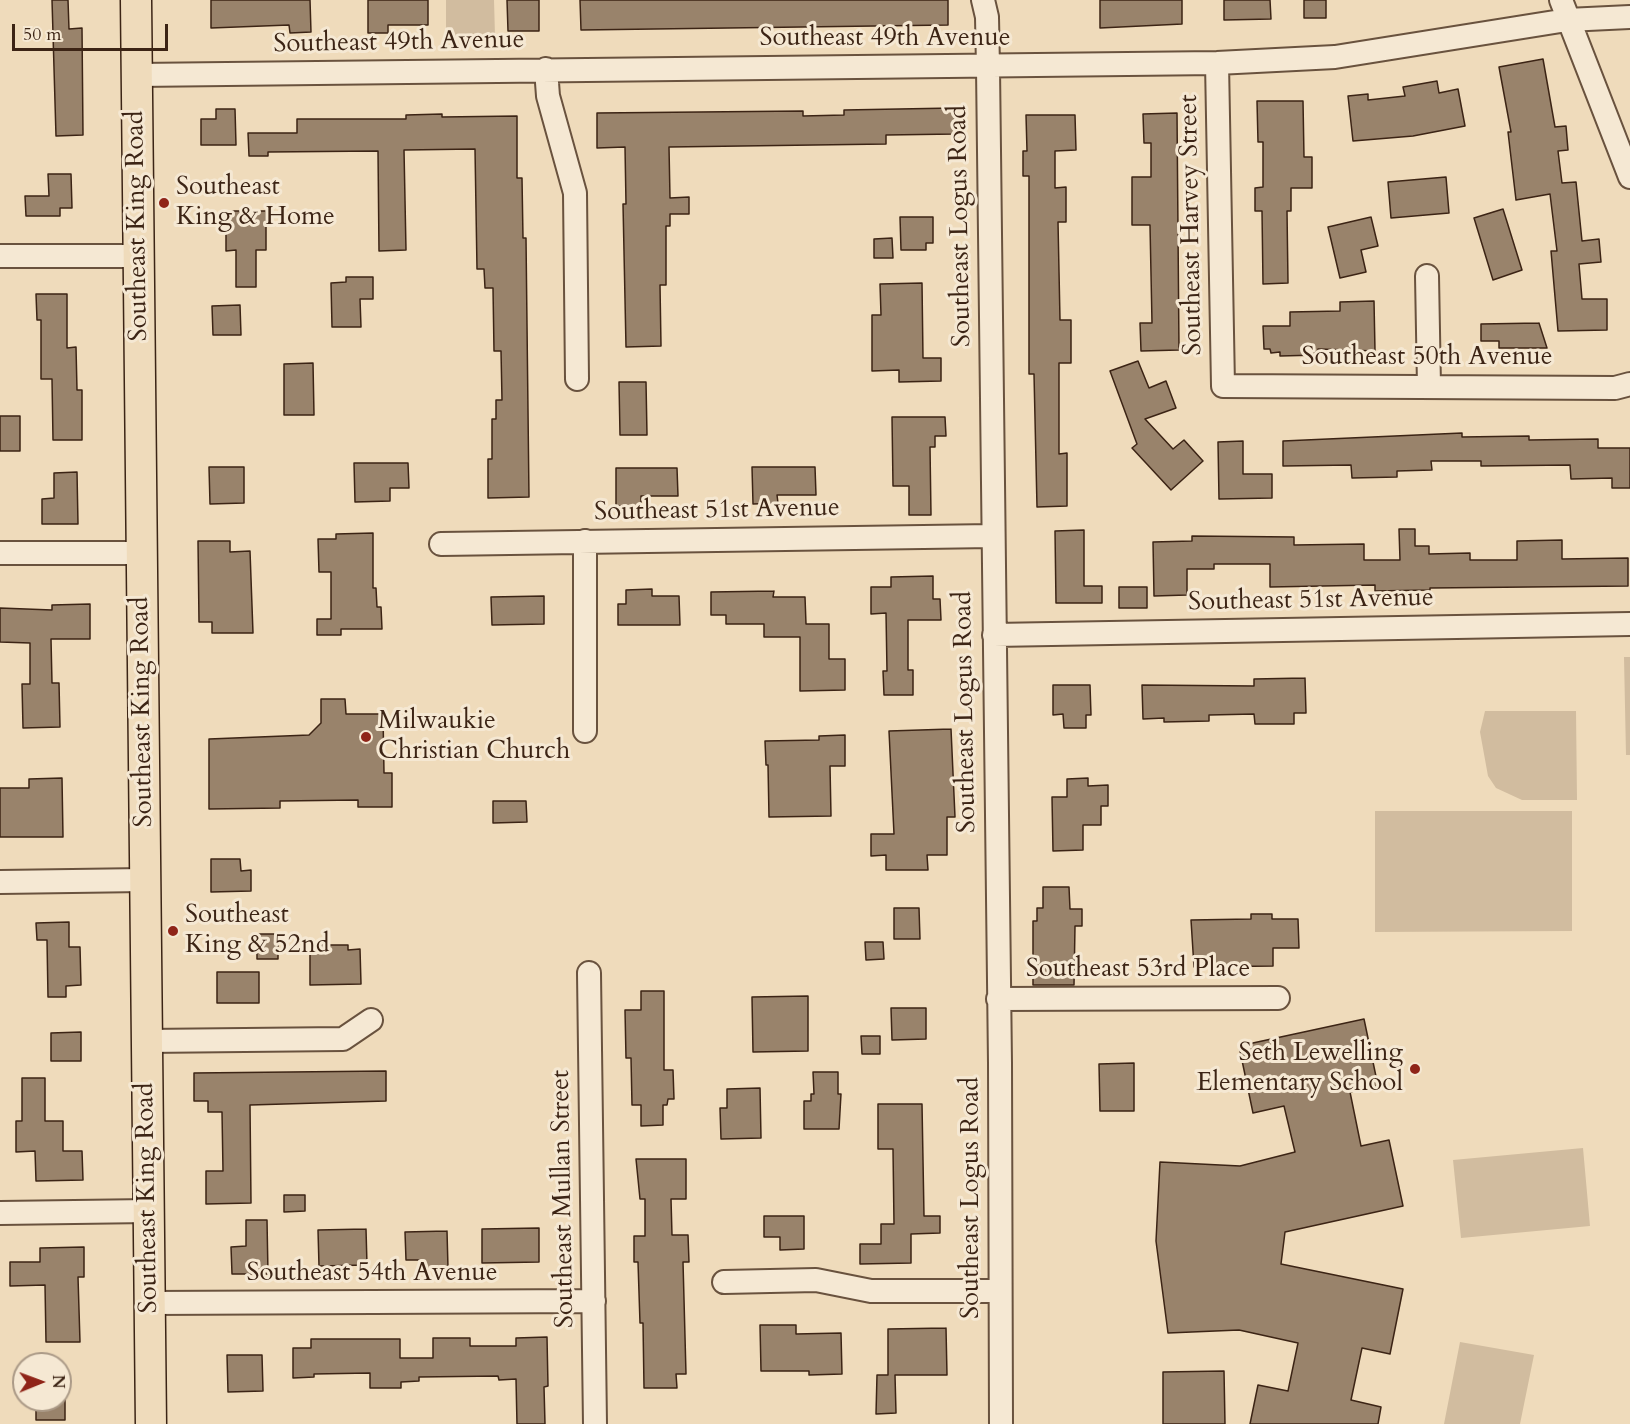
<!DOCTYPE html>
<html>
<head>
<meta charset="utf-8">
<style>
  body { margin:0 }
  #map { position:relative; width:1630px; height:1424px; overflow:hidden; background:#efdbbb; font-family:Cardo,serif }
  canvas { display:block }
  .north { position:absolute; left:12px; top:1352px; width:60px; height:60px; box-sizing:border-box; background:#f5e8d3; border:2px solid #ab9a87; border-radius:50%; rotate:89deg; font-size:16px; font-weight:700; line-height:24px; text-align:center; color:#3c2415 }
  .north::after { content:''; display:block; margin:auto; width:21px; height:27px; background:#8f2418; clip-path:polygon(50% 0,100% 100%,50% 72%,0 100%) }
  .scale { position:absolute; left:12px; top:24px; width:156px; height:27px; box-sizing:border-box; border:3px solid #3c2415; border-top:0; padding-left:8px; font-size:18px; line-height:21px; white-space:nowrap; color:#3c2415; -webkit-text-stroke:4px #f5e8d3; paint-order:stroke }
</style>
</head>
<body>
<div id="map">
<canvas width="1630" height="1424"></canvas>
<div class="north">N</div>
<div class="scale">50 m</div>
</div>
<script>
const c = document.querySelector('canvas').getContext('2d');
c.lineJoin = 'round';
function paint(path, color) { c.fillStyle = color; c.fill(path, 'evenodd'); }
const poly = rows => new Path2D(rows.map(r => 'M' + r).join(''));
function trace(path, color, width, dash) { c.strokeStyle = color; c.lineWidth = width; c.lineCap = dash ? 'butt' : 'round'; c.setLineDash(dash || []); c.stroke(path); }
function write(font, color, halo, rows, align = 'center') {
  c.font = font + ' Cardo,serif'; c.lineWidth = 6; c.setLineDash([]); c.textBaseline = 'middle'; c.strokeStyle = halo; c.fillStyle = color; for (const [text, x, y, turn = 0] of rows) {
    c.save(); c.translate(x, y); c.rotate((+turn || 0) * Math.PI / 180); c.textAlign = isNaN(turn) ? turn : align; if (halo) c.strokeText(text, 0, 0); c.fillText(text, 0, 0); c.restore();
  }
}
paint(poly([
  [446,0,494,0,495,36,446,37],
  [1624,657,1630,657,1630,755,1626,755],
  [1485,711,1576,711,1577,800,1522,800,1496,788,1488,776,1480,732],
  [1375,811,1572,811,1572,931,1375,932],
  [1583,1148,1590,1226,1461,1238,1453,1160],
  [1460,1342,1534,1355,1520,1424,1444,1424]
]), '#d1bc9f');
const building = poly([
  [52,0,68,0,69,29,82,28,83,135,56,136,52,0],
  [211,0,310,0,311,32,290,33,289,25,211,28,211,0],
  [368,0,428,0,428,25,388,25,388,33,368,33,368,0],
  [507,0,539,0,539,31,508,31,507,0],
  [580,0,948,0,948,25,581,30,580,0],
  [1100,0,1182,0,1182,24,1100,28,1100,0],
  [1224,0,1270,0,1271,19,1224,20,1224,0],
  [1304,0,1326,0,1326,18,1304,18,1304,0],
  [1543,59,1555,127,1566,126,1568,150,1558,151,1562,183,1576,182,1582,241,1599,239,1601,262,1579,264,1582,299,1607,299,1607,330,1558,331,1551,251,1557,251,1550,194,1516,200,1508,132,1511,132,1499,67,1543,59],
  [1437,81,1439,93,1458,89,1465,126,1413,136,1353,141,1348,96,1368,94,1368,100,1405,96,1403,87,1437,81],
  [1257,101,1303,101,1304,157,1312,157,1312,188,1291,188,1291,211,1287,211,1288,283,1263,284,1262,211,1255,211,1255,188,1263,187,1263,142,1258,142,1257,101],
  [954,108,955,134,886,135,886,144,669,147,670,198,689,197,689,214,670,214,670,226,666,226,666,285,660,285,661,346,626,347,623,204,626,204,625,147,597,148,597,113,803,111,803,116,844,115,844,110,954,108],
  [216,109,235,109,236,145,201,145,201,119,216,119,216,109],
  [1177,113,1179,350,1141,351,1140,323,1152,323,1150,225,1132,225,1132,177,1151,177,1151,143,1144,143,1143,114,1177,113],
  [442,114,442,117,517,116,517,178,522,178,523,238,526,238,529,497,488,498,488,459,492,459,492,419,496,419,496,400,502,400,501,351,494,351,493,288,485,288,484,269,477,269,475,149,404,150,406,250,379,251,378,151,268,152,268,156,249,156,248,133,297,133,297,119,406,119,406,115,442,114],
  [1026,115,1075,115,1076,150,1055,151,1055,188,1066,187,1066,222,1058,222,1060,320,1071,320,1071,363,1059,363,1059,454,1067,453,1067,506,1037,507,1034,374,1029,374,1029,176,1023,176,1023,151,1027,151,1026,115],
  [48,174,71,174,72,208,60,208,60,216,26,216,25,196,49,196,48,174],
  [1446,177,1449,213,1391,218,1388,182,1446,177],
  [1503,209,1522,270,1493,280,1474,218,1503,209],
  [226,211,266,211,266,250,256,250,256,287,236,287,236,250,226,251,226,211],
  [900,217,933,217,933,243,926,243,926,250,901,250,900,217],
  [1371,217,1378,246,1361,250,1366,272,1340,278,1328,227,1371,217],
  [892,238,893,258,874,258,874,239,892,238],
  [346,277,373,277,373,299,360,299,361,327,332,327,331,283,346,282,346,277],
  [922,283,923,358,941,358,941,381,899,382,899,370,872,371,872,315,881,315,880,284,922,283],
  [36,294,67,294,67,348,76,347,77,390,82,390,82,440,53,440,52,379,41,379,41,320,37,320,36,294],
  [1374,301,1375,351,1318,349,1318,355,1280,356,1280,352,1271,353,1270,349,1264,349,1263,326,1290,326,1290,312,1340,311,1340,302,1374,301],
  [240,305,241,335,213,335,212,306,240,305],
  [1539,323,1547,348,1499,348,1499,341,1481,341,1481,324,1539,323],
  [1138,361,1149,388,1166,381,1176,408,1145,419,1173,449,1184,440,1203,461,1171,490,1132,448,1137,444,1110,371,1138,361],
  [313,363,314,415,284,415,284,364,313,363],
  [619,382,646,382,647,435,620,435,619,382],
  [0,416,20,416,20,451,0,451,0,416],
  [892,417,945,417,946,436,935,436,935,447,930,447,931,515,909,515,909,486,893,486,892,417],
  [1462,433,1462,437,1529,436,1529,440,1598,439,1598,448,1630,448,1630,488,1612,488,1612,478,1571,479,1570,465,1481,466,1481,461,1431,461,1432,470,1397,471,1397,477,1352,478,1351,465,1283,466,1283,441,1462,433],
  [1243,441,1243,474,1272,474,1272,498,1219,499,1218,442,1243,441],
  [354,463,408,463,409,488,390,488,390,501,355,502,354,463],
  [209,467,244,467,244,503,210,504,209,467],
  [752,467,815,467,816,495,777,495,778,503,753,504,752,467],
  [616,468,677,468,678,496,641,496,641,506,616,506,616,468],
  [77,472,78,524,42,524,42,499,54,498,54,473,77,472],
  [1399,529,1415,529,1415,546,1429,546,1429,554,1470,553,1470,560,1517,560,1517,541,1562,540,1562,559,1628,558,1628,586,1430,588,1430,590,1375,591,1375,585,1270,587,1270,564,1214,564,1214,569,1187,569,1187,595,1154,596,1153,542,1192,541,1192,536,1294,537,1294,545,1364,544,1364,560,1400,560,1399,529],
  [1084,530,1084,586,1102,586,1102,603,1056,603,1055,531,1084,530],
  [373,533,373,588,376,588,377,607,381,607,382,629,341,629,341,635,317,635,317,619,331,619,331,572,319,572,318,539,336,539,336,534,373,533],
  [198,541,230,541,230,552,250,551,253,633,212,633,212,622,199,622,198,541],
  [933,576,933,599,940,599,941,620,908,620,908,670,913,670,913,695,884,695,883,671,887,671,886,613,871,614,871,587,891,587,891,577,933,576],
  [1119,587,1147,587,1147,608,1119,608,1119,587],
  [652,589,652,596,679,596,680,625,618,625,618,604,626,604,626,590,652,589],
  [774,591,773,597,805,597,806,624,829,624,829,659,845,659,845,690,800,691,800,637,764,637,764,624,726,624,726,615,711,615,711,592,774,591],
  [544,596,544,624,492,625,491,597,544,596],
  [90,604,90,639,51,639,52,683,59,683,60,727,23,728,22,684,30,684,30,643,0,642,0,608,52,610,52,605,90,604],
  [1305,678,1306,713,1294,713,1294,724,1255,724,1254,714,1209,715,1209,721,1164,722,1164,718,1143,719,1142,685,1254,686,1254,679,1305,678],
  [1053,685,1090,685,1091,715,1086,715,1086,728,1064,728,1063,714,1053,715,1053,685],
  [321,699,345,699,346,714,383,714,384,773,392,773,392,807,358,807,358,800,280,801,280,808,209,809,209,739,309,735,321,723,321,699],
  [951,729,955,817,947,817,947,855,927,855,928,870,886,870,886,855,871,856,871,834,894,834,889,731,951,729],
  [845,735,845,766,830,766,831,816,769,817,768,765,766,765,765,741,819,740,819,736,845,735],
  [62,778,63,837,0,837,0,788,29,788,29,779,62,778],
  [1088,778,1088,786,1108,785,1108,806,1101,806,1101,825,1083,825,1083,850,1053,851,1052,797,1067,797,1067,779,1088,778],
  [493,801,526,801,527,822,493,823,493,801],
  [211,859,240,859,241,871,251,870,251,891,211,892,211,859],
  [1043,887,1069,887,1070,909,1082,909,1082,926,1075,926,1074,985,1033,985,1033,921,1037,921,1037,908,1043,908,1043,887],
  [894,908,919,908,920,939,894,939,894,908],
  [1251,914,1272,914,1272,919,1298,919,1299,948,1273,948,1273,966,1194,967,1191,920,1251,919,1251,914],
  [69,922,69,947,80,947,81,985,66,986,66,997,48,997,47,940,37,940,36,923,69,922],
  [257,934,278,934,278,959,257,959,257,934],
  [865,942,883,942,884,959,866,960,865,942],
  [310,945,348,945,348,950,360,949,361,984,310,985,310,945],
  [217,972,259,972,259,1003,217,1003,217,972],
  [641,991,664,991,664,1070,673,1070,674,1099,668,1099,667,1105,663,1105,663,1125,641,1126,641,1105,632,1105,631,1058,626,1058,625,1010,641,1010,641,991],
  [808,996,808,1051,753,1052,752,997,808,996],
  [891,1008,926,1008,926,1039,892,1040,891,1008],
  [1364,1019,1378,1086,1350,1092,1361,1146,1389,1140,1403,1206,1285,1232,1281,1264,1403,1289,1390,1354,1362,1348,1351,1400,1381,1407,1378,1424,1250,1424,1258,1385,1288,1391,1298,1343,1239,1330,1168,1333,1156,1241,1160,1162,1240,1166,1295,1152,1284,1106,1253,1113,1239,1046,1364,1019],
  [81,1032,81,1061,51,1061,51,1033,81,1032],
  [861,1036,880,1036,880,1054,862,1054,861,1036],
  [1134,1063,1134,1111,1100,1111,1099,1064,1134,1063],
  [386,1071,386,1101,250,1105,251,1203,206,1204,206,1171,223,1171,222,1112,208,1112,208,1101,194,1101,194,1073,386,1071],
  [813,1072,838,1072,838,1094,841,1094,839,1129,804,1129,804,1101,811,1101,811,1094,814,1094,813,1072],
  [22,1078,45,1078,45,1121,63,1121,63,1151,82,1151,83,1180,36,1181,35,1151,16,1152,16,1121,22,1121,22,1078],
  [760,1088,761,1138,721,1139,720,1108,727,1108,727,1089,760,1088],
  [878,1104,922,1104,924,1216,940,1216,940,1233,911,1234,911,1263,860,1264,860,1244,881,1244,881,1224,894,1224,893,1149,878,1149,878,1104],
  [636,1159,686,1159,686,1199,671,1199,672,1235,688,1235,689,1262,683,1262,686,1374,676,1374,677,1388,644,1388,643,1323,640,1323,638,1262,634,1262,634,1236,645,1236,645,1199,640,1199,636,1159],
  [284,1195,305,1195,305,1211,284,1212,284,1195],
  [764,1216,804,1216,804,1249,780,1250,780,1237,764,1237,764,1216],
  [246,1220,267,1220,268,1274,232,1274,231,1247,246,1246,246,1220],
  [539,1228,539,1262,482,1263,482,1229,539,1228],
  [366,1229,367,1265,319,1266,318,1230,366,1229],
  [447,1231,448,1268,420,1269,420,1260,406,1260,405,1232,447,1231],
  [84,1247,84,1277,78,1277,80,1342,46,1342,45,1285,10,1286,10,1262,40,1262,40,1248,84,1247],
  [760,1325,796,1325,796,1334,841,1333,842,1374,809,1375,809,1371,761,1371,760,1325],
  [946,1328,947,1375,895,1375,896,1413,876,1414,877,1375,888,1375,888,1329,946,1328],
  [547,1337,548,1386,544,1387,545,1424,517,1424,516,1379,499,1380,498,1376,419,1377,419,1381,401,1382,401,1388,370,1388,370,1373,314,1374,314,1377,293,1378,293,1348,311,1348,311,1339,400,1339,400,1358,433,1358,433,1338,470,1338,470,1346,516,1346,516,1338,547,1337],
  [227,1355,262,1355,263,1391,228,1392,227,1355],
  [1224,1371,1225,1424,1163,1424,1163,1372,1224,1371],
  [36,1400,65,1400,65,1420,36,1420,36,1400]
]);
paint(building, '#99836b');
trace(building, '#3c2415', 1.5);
const minor = poly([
  [983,0,987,17,988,68,1000,1063,1001,1424],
  [1561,0,1630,177],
  [1217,63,1223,386,1615,388,1630,384],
  [546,69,548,96,575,193,577,379],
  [137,75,1217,63,1335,57,1567,20,1630,17],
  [0,256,138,256],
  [1427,276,1429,386],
  [585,541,585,731],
  [441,544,992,536],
  [0,553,141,553],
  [994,635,1630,624],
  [0,882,144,880],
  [589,973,595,1424],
  [998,999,1278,998],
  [146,1041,343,1039,371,1020],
  [0,1213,149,1211],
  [724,1282,816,1280,871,1291,1000,1291],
  [150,1303,594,1301]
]);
const major = poly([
  [136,0,151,1424]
]);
trace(minor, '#69523e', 26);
trace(major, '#3c2415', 33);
trace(minor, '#f5e8d3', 22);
trace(major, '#efdbbb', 30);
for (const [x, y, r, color] of [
  [164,203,6,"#8f2418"],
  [366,737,6,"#8f2418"],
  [173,931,6,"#8f2418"],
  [1415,1069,6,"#8f2418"]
]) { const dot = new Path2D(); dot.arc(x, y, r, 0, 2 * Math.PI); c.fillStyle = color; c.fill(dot); trace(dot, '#f5e8d3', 2); }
write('26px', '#3c2415', '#f5e8d3', [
  ["Southeast 49th Avenue",885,39],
  ["Southeast 49th Avenue",399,43,-1],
  ["Southeast Harvey Street",1192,225,-91],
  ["Southeast King Road",138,226,-91],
  ["Southeast Logus Road",961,226,-91],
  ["Southeast 50th Avenue",1427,358],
  ["Southeast 51st Avenue",717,511,-1],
  ["Southeast 51st Avenue",1311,601,-1],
  ["Southeast King Road",143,712,-91],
  ["Southeast Logus Road",966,712,-91],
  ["Southeast 53rd Place",1138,970],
  ["Southeast King Road",148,1198,-91],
  ["Southeast Logus Road",972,1198,-90],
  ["Southeast Mullan Street",564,1199,-91],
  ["Southeast 54th Avenue",372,1274]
]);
write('26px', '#3c2415', '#f5e8d3', [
  ["Southeast",176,188],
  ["King & Home",176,218],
  ["Milwaukie",378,722],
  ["Christian Church",378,752],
  ["Southeast",185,916],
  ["King & 52nd",185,946],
  ["Seth Lewelling",1403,1054,"right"],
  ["Elementary School",1403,1084,"right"]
], 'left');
</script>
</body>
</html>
